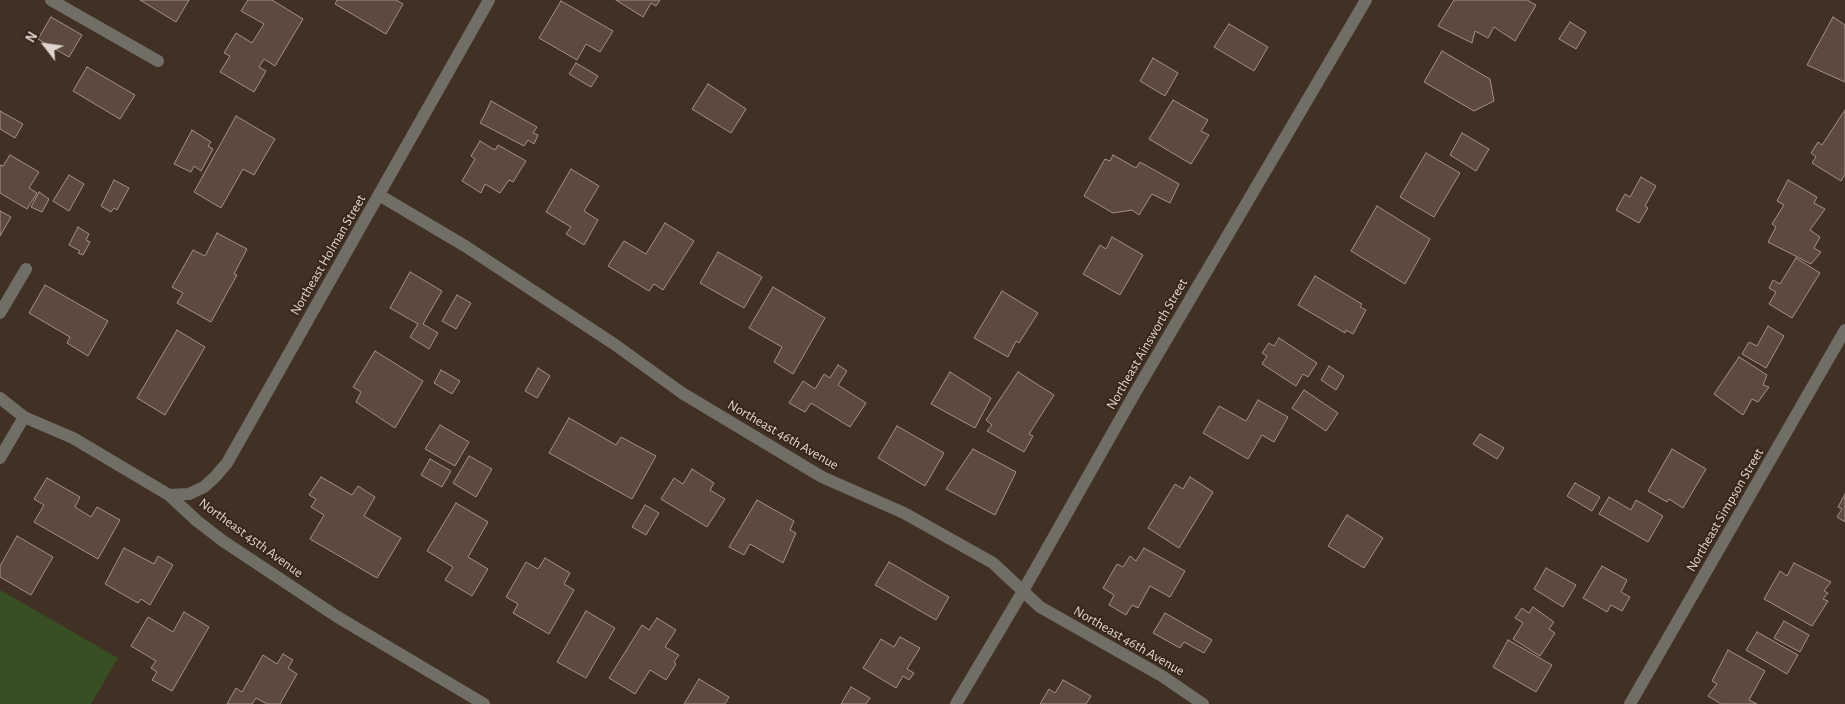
<!DOCTYPE html>
<html>
<head>
<meta charset="utf-8">
<style>
  body { margin:0 }
  #map { position:relative; width:1845px; height:704px; overflow:hidden; background:#413125; font-family:"Alegreya Sans",sans-serif }
  canvas { display:block }
  .north { position:absolute; left:20px; top:20px; width:50px; height:50px; -webkit-text-stroke:4px #36271b; paint-order:stroke; rotate:300deg; font-size:14px; font-weight:700; line-height:20px; text-align:center; color:#e0d5ce }
  .north::after { content:''; display:block; margin:auto; width:18px; height:22px; background:#e0d5ce; clip-path:polygon(50% 0,100% 100%,50% 72%,0 100%) }
</style>
</head>
<body>
<div id="map">
<canvas width="1845" height="704"></canvas>
<div class="north">N</div>
</div>
<script>
const c = document.querySelector('canvas').getContext('2d');
c.lineJoin = 'round';
function paint(path, color) { c.fillStyle = color; c.fill(path, 'evenodd'); }
const poly = rows => new Path2D(rows.map(r => 'M' + r).join(''));
function trace(path, color, width, dash) { c.strokeStyle = color; c.lineWidth = width; c.lineCap = dash ? 'butt' : 'round'; c.setLineDash(dash || []); c.stroke(path); }
function write(font, color, halo, rows, align = 'center') {
  c.font = font + ' "Alegreya Sans",sans-serif'; c.lineWidth = 4; c.setLineDash([]); c.textBaseline = 'middle'; c.strokeStyle = halo; c.fillStyle = color; for (const [text, x, y, turn = 0] of rows) {
    c.save(); c.translate(x, y); c.rotate((+turn || 0) * Math.PI / 180); c.textAlign = isNaN(turn) ? turn : align; if (halo) c.strokeText(text, 0, 0); c.fillText(text, 0, 0); c.restore();
  }
}
paint(poly([
  [0,590,118,658,91,704,0,704]
]), '#374f22');
const building = poly([
  [140,0,189,0,176,22,140,0],
  [248,0,272,0,303,19,275,66,264,59,259,67,266,71,254,92,220,72,230,56,224,53,236,33,252,43,264,24,241,11,248,0],
  [337,0,396,0,403,4,386,34,335,4,337,0],
  [616,0,660,0,656,6,651,3,643,17,616,0],
  [1454,0,1527,0,1536,5,1515,41,1494,27,1488,38,1475,31,1472,43,1438,26,1454,0],
  [561,1,613,31,600,52,586,44,577,60,539,38,561,1],
  [51,17,82,35,69,57,38,39,51,17],
  [1833,17,1845,25,1845,82,1807,65,1833,17],
  [1570,22,1586,32,1576,49,1559,39,1570,22],
  [1229,24,1268,47,1254,71,1214,47,1229,24],
  [1442,51,1490,79,1494,101,1474,111,1424,82,1442,51],
  [1153,58,1178,73,1165,96,1140,81,1153,58],
  [576,63,598,76,591,87,569,74,576,63],
  [87,67,135,95,120,119,73,91,87,67],
  [708,84,746,109,731,133,692,109,708,84],
  [1173,100,1208,120,1201,131,1209,135,1191,164,1149,139,1173,100],
  [491,101,537,127,533,133,538,135,534,144,528,140,524,146,480,123,485,114,491,101],
  [1845,110,1845,174,1841,181,1812,163,1816,157,1811,153,1818,142,1822,145,1845,110],
  [0,111,23,124,15,138,0,129,0,111],
  [236,116,275,139,254,175,243,169,221,208,194,192,236,116],
  [192,130,211,142,208,146,213,149,201,171,194,166,191,172,174,164,192,130],
  [1462,133,1489,149,1476,171,1450,155,1462,133],
  [480,141,495,150,498,145,526,161,513,182,509,180,500,193,485,184,481,193,462,181,475,159,471,156,480,141],
  [1426,153,1460,173,1434,217,1400,197,1426,153],
  [10,155,39,172,29,188,37,193,27,209,0,193,0,165,3,166,10,155],
  [1113,155,1136,168,1140,162,1179,184,1170,203,1152,194,1139,215,1132,210,1113,213,1084,196,1105,159,1110,161,1113,155],
  [571,169,599,186,584,211,598,220,584,245,566,234,571,227,546,212,571,169],
  [69,175,84,184,69,211,53,201,69,175],
  [1641,177,1656,186,1645,206,1648,208,1639,223,1616,210,1625,194,1630,197,1641,177],
  [114,180,129,188,117,210,114,208,111,212,101,206,114,180],
  [1788,180,1817,197,1814,203,1825,209,1810,230,1820,237,1814,248,1821,252,1811,264,1768,242,1776,227,1772,224,1784,205,1777,201,1788,180],
  [39,192,49,199,42,212,31,207,39,192],
  [1377,206,1430,239,1405,284,1351,251,1377,206],
  [0,211,11,217,0,236,0,211],
  [665,223,694,241,663,290,654,284,649,291,608,266,624,241,646,254,665,223],
  [78,227,89,234,86,240,90,242,83,255,78,253,80,251,69,245,78,227],
  [217,233,247,249,234,274,237,275,211,322,177,303,183,293,172,287,193,250,205,256,217,233],
  [1112,237,1143,255,1120,295,1083,274,1100,245,1106,249,1112,237],
  [718,252,762,277,744,308,700,283,718,252],
  [1796,258,1820,273,1792,318,1769,304,1776,292,1769,288,1773,280,1780,284,1796,258],
  [410,272,442,291,423,324,438,333,429,349,410,337,418,324,390,308,410,272],
  [1315,276,1362,304,1360,307,1366,310,1353,334,1346,330,1345,333,1298,305,1315,276],
  [45,285,108,321,88,356,67,343,70,337,29,313,45,285],
  [773,287,825,318,793,374,774,362,782,347,749,328,773,287],
  [1002,291,1038,313,1019,343,1016,341,1008,357,974,338,1002,291],
  [457,295,471,303,456,329,442,321,457,295],
  [1768,326,1784,336,1766,368,1742,354,1749,342,1757,346,1768,326],
  [177,330,205,347,165,415,137,398,177,330],
  [1279,338,1317,363,1308,377,1303,374,1296,386,1262,364,1267,356,1262,353,1269,343,1274,346,1279,338],
  [375,351,423,381,395,428,356,402,361,392,353,387,375,351],
  [1739,357,1767,375,1763,385,1769,387,1758,402,1752,399,1743,415,1714,394,1739,357],
  [838,365,847,371,838,385,866,403,850,427,811,403,805,412,789,403,803,381,815,389,824,374,830,378,838,365],
  [1329,366,1344,376,1336,390,1321,380,1329,366],
  [538,368,550,376,537,398,525,391,538,368],
  [441,370,460,381,452,394,434,383,441,370],
  [950,372,991,398,975,428,931,404,950,372],
  [1018,372,1054,395,1029,434,1033,436,1024,452,987,431,992,425,986,420,1018,372],
  [1304,390,1338,413,1326,431,1292,408,1304,390],
  [1258,400,1288,417,1274,442,1262,435,1248,459,1203,433,1219,406,1246,421,1258,400],
  [569,418,616,445,621,437,656,456,632,499,549,453,569,418],
  [440,425,469,442,455,466,425,449,440,425],
  [897,426,944,453,925,486,878,458,897,426],
  [1480,434,1504,448,1497,459,1473,444,1480,434],
  [973,449,1016,472,995,515,946,489,973,449],
  [1672,449,1706,469,1683,508,1669,499,1667,502,1648,491,1672,449],
  [469,456,492,469,476,497,453,483,469,456],
  [430,459,451,471,442,487,421,475,430,459],
  [692,469,714,483,710,490,725,499,707,527,661,499,674,478,683,484,692,469],
  [321,477,352,495,358,486,375,497,364,516,401,538,377,578,310,539,324,515,311,507,316,499,309,495,321,477],
  [1190,477,1213,492,1179,548,1148,528,1175,484,1183,489,1190,477],
  [47,478,80,497,75,507,91,517,97,507,120,520,98,559,34,522,44,505,34,499,47,478],
  [1575,483,1600,497,1592,511,1567,496,1575,483],
  [1845,494,1845,522,1837,517,1842,509,1838,507,1845,494],
  [1609,497,1631,510,1636,500,1663,516,1648,542,1599,514,1609,497],
  [757,500,794,521,790,530,796,533,783,563,750,544,744,555,729,547,757,500],
  [456,503,488,522,468,557,488,569,472,596,445,580,453,567,427,551,456,503],
  [645,505,659,513,646,535,632,527,645,505],
  [1347,515,1383,538,1364,568,1328,546,1347,515],
  [17,536,53,557,31,595,0,577,0,566,17,536],
  [124,548,154,564,158,556,173,565,150,605,141,599,138,603,105,584,124,548],
  [1144,548,1185,571,1170,597,1150,586,1138,608,1132,605,1126,615,1109,605,1114,595,1103,588,1117,564,1123,567,1130,556,1136,561,1144,548],
  [545,558,570,573,564,584,574,590,549,634,513,613,518,604,506,597,526,562,538,569,545,558],
  [889,562,949,597,936,620,875,585,889,562],
  [1794,563,1831,582,1824,591,1828,593,1823,599,1828,601,1812,626,1764,599,1780,571,1787,576,1794,563],
  [1602,566,1627,580,1621,592,1630,597,1622,611,1611,605,1607,612,1583,598,1602,566],
  [1546,568,1576,585,1563,607,1534,589,1546,568],
  [1533,607,1554,622,1549,629,1555,633,1540,656,1513,639,1523,623,1515,618,1522,608,1529,613,1533,607],
  [586,611,615,628,586,678,557,662,586,611],
  [184,612,209,627,172,691,152,680,157,672,151,668,156,661,131,646,148,617,173,632,184,612],
  [1165,613,1212,640,1204,653,1184,642,1180,648,1153,633,1165,613],
  [657,618,676,630,665,647,679,655,674,662,676,664,666,680,650,670,635,694,609,678,642,625,649,630,657,618],
  [1784,621,1809,635,1800,652,1774,638,1784,621],
  [1757,632,1798,655,1787,674,1746,650,1757,632],
  [900,637,920,648,907,669,914,673,909,680,903,676,896,688,863,668,881,639,894,647,900,637],
  [1508,640,1552,665,1536,692,1493,667,1508,640],
  [1728,650,1765,671,1749,700,1757,704,1721,704,1708,696,1717,684,1712,681,1728,650],
  [283,654,293,660,288,668,297,674,280,704,267,704,256,698,252,704,227,704,236,688,242,692,263,655,277,664,283,654],
  [699,679,729,697,725,704,684,704,699,679],
  [1063,680,1091,696,1086,704,1040,704,1049,689,1055,693,1063,680],
  [851,687,870,698,866,704,841,704,851,687]
]);
paint(building, '#5c4a3e');
trace(building, '#a59184', 1);
trace(poly([
  [51,0,158,61],
  [379,195,465,246,614,344,682,393,822,477,904,513,993,563,1040,607,1162,676,1203,704],
  [0,313,26,269],
  [0,398,24,417,73,438,169,495,197,521,223,541,336,616,484,704],
  [0,458,24,417],
  [169,495,189,494,204,487,215,477,227,463,489,0],
  [956,704,1023,591,1135,393,1366,0],
  [1630,704,1845,330]
]), '#716e65', 12);
write('14px', '#e0d5ce', '#36271b', [
  ["Northeast Holman Street",328,255,-60],
  ["Northeast Ainsworth Street",1147,344,-60],
  ["Northeast 46th Avenue",783,435,30],
  ["Northeast Simpson Street",1725,510,-60],
  ["Northeast 45th Avenue",251,538,36],
  ["Northeast 46th Avenue",1129,641,30]
]);
</script>
</body>
</html>
